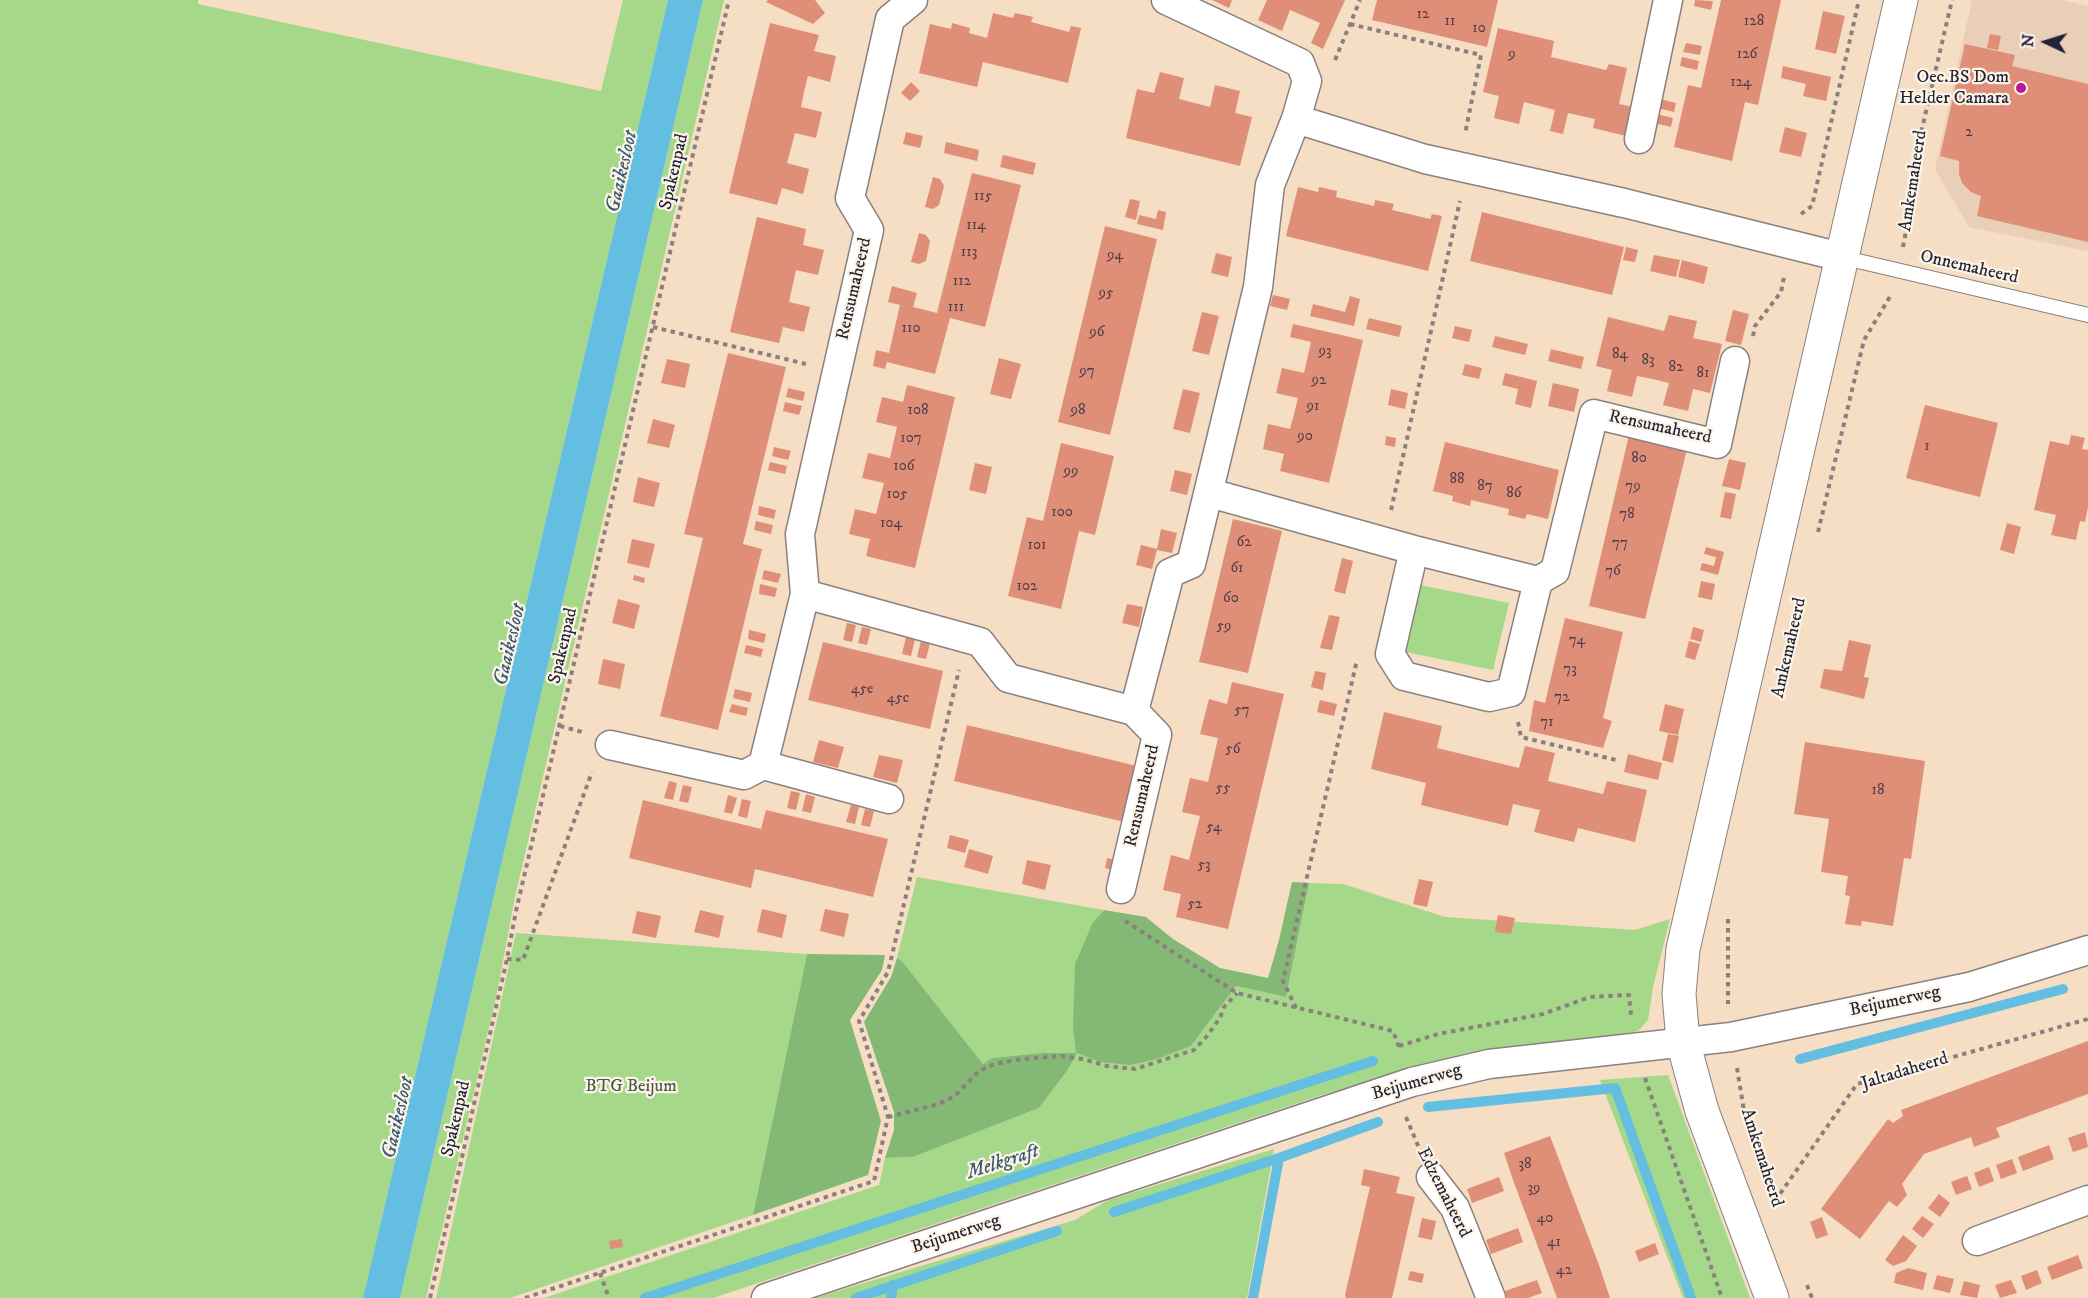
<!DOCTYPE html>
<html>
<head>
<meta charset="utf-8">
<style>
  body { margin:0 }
  #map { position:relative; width:2088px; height:1298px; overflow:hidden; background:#f5dec3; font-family:"IM FELL DW Pica",serif }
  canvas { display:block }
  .north { position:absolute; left:2016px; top:12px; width:60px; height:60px; -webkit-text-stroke:4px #fcf5e5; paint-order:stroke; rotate:274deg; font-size:16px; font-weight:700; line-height:24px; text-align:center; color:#22223b }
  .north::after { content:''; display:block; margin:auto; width:21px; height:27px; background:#22223b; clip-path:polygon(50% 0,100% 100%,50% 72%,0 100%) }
</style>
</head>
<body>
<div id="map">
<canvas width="2088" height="1298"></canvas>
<div class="north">N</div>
</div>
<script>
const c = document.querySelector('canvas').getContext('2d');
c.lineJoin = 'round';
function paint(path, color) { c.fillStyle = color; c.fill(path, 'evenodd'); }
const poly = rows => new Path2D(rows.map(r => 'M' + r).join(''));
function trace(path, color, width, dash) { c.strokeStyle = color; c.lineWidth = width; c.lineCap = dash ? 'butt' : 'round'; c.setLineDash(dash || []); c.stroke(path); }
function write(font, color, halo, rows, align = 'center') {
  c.font = font + ' "IM FELL DW Pica",serif'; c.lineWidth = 4.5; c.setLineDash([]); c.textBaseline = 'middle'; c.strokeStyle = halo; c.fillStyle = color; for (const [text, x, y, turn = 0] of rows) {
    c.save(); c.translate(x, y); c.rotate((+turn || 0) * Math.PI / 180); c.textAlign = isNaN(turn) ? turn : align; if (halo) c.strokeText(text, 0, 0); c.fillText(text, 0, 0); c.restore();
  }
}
paint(poly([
  [1972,0,2061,0,2088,6,2088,251,1969,227,1935,169]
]), '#e9ceb8');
paint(poly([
  [0,0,198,0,198,4,601,91,623,0,668,0,363,1298,0,1298],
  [703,0,724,0,515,897,497,993,426,1298,400,1298],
  [1420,585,1509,603,1493,670,1406,652],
  [917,877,1104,910,1093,922,1191,1046,1236,986,1286,997,1309,883,1343,884,1445,917,1635,930,1670,919,1653,987,1648,1020,1638,1031,1384,1077,1316,1097,713,1298,544,1298,879,1185,885,1158,913,1157,1039,1108,1067,1071,1076,1053,1041,1053,992,1058,983,1064,902,961,897,958],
  [516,933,807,954,753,1215,510,1298,436,1298],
  [1668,1075,1671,1083,1750,1298,1683,1298,1600,1080],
  [1274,1149,1247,1298,814,1298,1075,1220,1108,1200]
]), '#a5d989');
paint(poly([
  [1292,882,1309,883,1286,997,1236,986,1191,1046,1157,1059,1130,1065,1101,1062,1077,1053,1067,1071,1039,1108,913,1157,885,1158,894,1130,894,1112,864,1022,891,977,897,958,902,961,983,1064,992,1058,1041,1053,1076,1053,1073,1027,1075,964,1093,922,1104,910,1146,917,1173,939,1220,968,1268,978,1279,940],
  [807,954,885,955,882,970,850,1020,881,1121,868,1175,753,1215]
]), '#84b975');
paint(poly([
  [668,0,703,0,400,1298,363,1298]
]), '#63bee1');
trace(poly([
  [1800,1059,2063,989],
  [1428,1107,1615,1088,1691,1298],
  [1114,1212,1279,1158,1378,1122],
  [645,1298,1373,1061],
  [856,1298,1057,1231],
  [891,1298,893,1285],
  [1253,1298,1279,1158]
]), '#63bee1', 10);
paint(poly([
  [768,0,815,0,825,13,813,24,766,2],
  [1212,0,1232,0,1229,8],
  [1267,0,1345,0,1323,49,1311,43,1320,23,1290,10,1282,31,1258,20],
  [1377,0,1498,0,1487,47,1372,20],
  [1695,0,1713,1,1711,10,1694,6],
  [1721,0,1781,0,1758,105,1745,102,1732,161,1674,147,1688,85,1701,88],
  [1823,11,1845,16,1836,54,1815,49],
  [993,13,1013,18,1015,13,1033,17,1031,22,1069,32,1071,26,1081,28,1068,83,983,62,977,87,919,73,930,24,951,29,952,23,970,28,969,33,987,38],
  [770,23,819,35,814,51,836,56,830,82,808,76,804,92,801,107,822,112,816,138,795,133,787,163,809,169,803,194,782,188,777,205,729,193],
  [1498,28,1554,41,1551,57,1606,70,1609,64,1627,68,1619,104,1633,107,1626,136,1593,128,1595,119,1568,113,1563,134,1550,131,1555,110,1524,102,1519,124,1494,118,1499,96,1483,92],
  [1990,34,2001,36,1998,50,1987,48],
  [1686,43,1702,46,1700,55,1683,52],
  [1965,44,2015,55,2012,66,2088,84,2088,242,1977,216,1981,196,1971,192,1962,183,1959,174,1959,161,1940,156],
  [1682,57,1699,61,1697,70,1680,66],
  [1783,66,1831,77,1826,101,1803,96,1806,84,1781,78],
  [1160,72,1184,78,1179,99,1195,103,1210,107,1215,85,1240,91,1235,113,1252,117,1240,166,1126,138,1137,89,1154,93],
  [911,82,920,91,910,101,901,93],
  [1660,99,1676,103,1674,112,1657,108],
  [1656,114,1673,118,1671,127,1654,123],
  [1785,127,1807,133,1801,157,1779,152],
  [906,132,923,136,920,148,903,144],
  [946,142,979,150,977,161,944,153],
  [1003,155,1036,163,1033,175,1000,167],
  [972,173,1021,185,985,327,950,318,935,374,887,362,885,369,873,366,876,350,889,353,900,305,888,302,892,286,917,293,913,307,937,313],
  [933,177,940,179,944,186,939,205,933,209,925,207],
  [1298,187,1318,192,1319,187,1337,191,1336,197,1374,206,1375,200,1394,204,1392,210,1430,219,1432,214,1442,216,1428,271,1286,236],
  [1130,199,1140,201,1136,220,1125,217],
  [1158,210,1166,212,1163,230,1137,224,1139,215,1156,219],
  [1482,212,1624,247,1612,295,1470,261],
  [757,217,806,229,803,245,824,250,818,275,796,270,789,302,810,307,804,332,783,327,779,343,730,332],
  [1105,226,1157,239,1110,435,1058,422],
  [919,233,926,235,930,241,926,261,919,264,911,262],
  [1626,247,1638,250,1635,262,1623,260],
  [1216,253,1232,257,1228,277,1211,273],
  [1654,255,1680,260,1676,277,1650,271],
  [1682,260,1708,267,1704,284,1678,277],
  [1273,295,1290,299,1287,310,1270,306],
  [1350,296,1360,299,1354,326,1310,316,1313,304,1345,312],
  [1733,310,1749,314,1741,345,1725,341],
  [1202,312,1219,316,1209,355,1192,351],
  [1669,315,1697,321,1693,338,1722,344,1710,393,1693,389,1688,411,1663,405,1669,383,1653,379,1637,376,1632,397,1607,391,1612,370,1596,366,1608,317,1664,331],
  [1369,318,1402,326,1399,337,1366,329],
  [1293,324,1363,340,1329,483,1280,471,1284,454,1263,449,1268,424,1290,429,1294,414,1298,398,1276,393,1282,368,1304,373,1311,342,1290,337],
  [1455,326,1472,330,1469,342,1452,338],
  [1495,336,1528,344,1525,355,1492,347],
  [1551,349,1584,357,1581,369,1548,361],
  [728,353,786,367,743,544,762,549,718,730,660,716,703,538,684,534],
  [999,358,1021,364,1011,399,990,394],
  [667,359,690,364,685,388,661,383],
  [1465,364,1482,368,1479,379,1462,375],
  [1505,373,1537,381,1531,408,1515,404,1518,389,1502,385],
  [1553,383,1579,389,1574,412,1548,406],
  [907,385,955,397,915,568,866,556,870,539,849,534,855,509,876,514,884,483,862,478,868,453,890,458,897,427,876,422,882,397,903,402],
  [788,388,805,392,803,401,786,397],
  [1183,389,1200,393,1190,433,1173,429],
  [1391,389,1408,393,1405,409,1388,405],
  [785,402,802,406,799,415,783,411],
  [1925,405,1998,423,1980,497,1906,478],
  [653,419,675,425,669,448,647,443],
  [1629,435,1687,449,1645,619,1589,606],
  [2071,435,2085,438,2082,449,2088,450,2088,507,2085,522,2080,521,2076,540,2051,535,2056,515,2034,510,2050,441,2069,445],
  [1386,436,1396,438,1395,447,1385,445],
  [1445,442,1559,470,1548,519,1527,514,1525,519,1508,515,1509,509,1471,500,1470,506,1452,501,1453,496,1433,491],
  [1061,443,1114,456,1095,535,1079,531,1061,609,1008,596,1027,517,1043,521],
  [774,447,791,451,788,460,772,456],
  [1729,459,1746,463,1740,490,1722,486],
  [770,462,787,466,785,474,768,470],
  [975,463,992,467,986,494,969,490],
  [1175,470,1192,474,1187,495,1170,491],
  [638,477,660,483,654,507,633,502],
  [1725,492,1736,494,1731,519,1720,517],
  [759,506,776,510,774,519,758,515],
  [1233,519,1282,531,1248,673,1199,662],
  [756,521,773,525,771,534,754,530],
  [2007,523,2021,527,2014,554,2000,550],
  [1161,529,1177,533,1172,553,1157,550,1152,569,1136,565,1141,545,1157,549],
  [632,539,655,544,649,568,627,563],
  [1706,547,1724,552,1718,575,1700,570,1702,563,1714,566,1716,557,1704,554],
  [1342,558,1353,561,1345,594,1334,591],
  [764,570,781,574,778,583,762,579],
  [634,575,645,578,644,583,633,580],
  [1701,581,1715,584,1712,600,1698,597],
  [760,584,777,588,775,597,759,594],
  [618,599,640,605,634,629,612,623],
  [1127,604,1143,607,1139,627,1122,623],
  [1329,615,1340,617,1332,650,1320,648],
  [1565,618,1623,632,1603,718,1612,721,1603,748,1529,731,1534,700,1545,703],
  [847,623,856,625,852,642,843,640],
  [862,627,871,629,867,645,858,643],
  [1693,627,1704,630,1701,642,1690,639],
  [749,630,766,634,764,643,748,639],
  [906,637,915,639,911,656,902,654],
  [1849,640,1871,645,1864,677,1869,678,1864,699,1820,688,1824,669,1842,671],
  [921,641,930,643,926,659,917,657],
  [1689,641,1700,644,1695,660,1685,657],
  [823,642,943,671,930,729,808,700],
  [746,645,763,649,761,657,744,653],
  [603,659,625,664,620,689,598,684],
  [1315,671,1326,673,1323,690,1311,687],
  [1232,682,1284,694,1228,929,1176,917,1181,894,1163,890,1171,855,1189,860,1200,816,1182,812,1190,778,1208,782,1218,738,1200,734,1209,699,1227,704],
  [735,689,752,693,750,702,733,698],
  [1320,700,1337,704,1334,716,1317,712],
  [732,704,748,708,746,716,729,712],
  [1665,704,1684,709,1678,735,1659,731],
  [1384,712,1442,726,1437,748,1519,768,1525,746,1555,753,1548,781,1603,794,1607,781,1647,790,1635,842,1578,828,1574,842,1534,832,1540,810,1513,804,1508,826,1421,805,1426,783,1371,769],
  [967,725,1137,766,1124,822,954,781],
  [1668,734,1679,736,1673,763,1662,760],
  [819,740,844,747,838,768,813,762],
  [1805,742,1925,761,1911,859,1904,858,1893,926,1862,921,1861,926,1845,924,1850,896,1845,895,1848,876,1821,872,1829,819,1794,814],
  [1628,754,1662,763,1658,780,1624,772],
  [879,755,903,760,897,783,873,777],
  [669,781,677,783,673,800,664,798],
  [683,785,692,787,688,803,679,801],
  [791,791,800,793,796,810,787,808],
  [806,794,815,797,811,813,802,811],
  [728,795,737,798,732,814,724,812],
  [742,799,751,801,747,818,738,816],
  [643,800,761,829,766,810,888,839,873,897,755,869,751,888,629,858],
  [851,805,859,807,855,824,846,822],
  [865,809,874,811,870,827,861,825],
  [950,835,969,840,965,853,947,848],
  [969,849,993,856,988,874,964,867],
  [1107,858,1115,860,1112,870,1105,868],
  [1027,860,1051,865,1045,890,1022,884],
  [1419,879,1433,882,1427,907,1413,904],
  [762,909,787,915,782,938,757,932],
  [825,909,849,914,844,937,820,931],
  [700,910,724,916,719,938,694,932],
  [637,911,661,916,656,938,632,933],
  [1498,915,1515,918,1511,934,1495,932],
  [2088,1041,2088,1094,1996,1128,2000,1137,1974,1147,1971,1137,1924,1154,1902,1184,1907,1195,1897,1207,1889,1201,1860,1239,1821,1209,1888,1119,1893,1123,1903,1116,1901,1110],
  [2085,1132,2088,1147,2073,1152,2068,1138],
  [1550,1136,1599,1265,1610,1298,1557,1298,1513,1180,1504,1153],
  [2049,1145,2054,1159,2023,1171,2018,1157],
  [2012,1159,2017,1173,2001,1179,1996,1165],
  [1989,1167,1994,1181,1979,1187,1974,1173],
  [1364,1169,1400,1177,1396,1193,1415,1197,1392,1298,1346,1298,1345,1295,1370,1187,1361,1185],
  [1967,1176,1972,1189,1956,1195,1951,1182],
  [1499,1177,1504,1191,1472,1203,1467,1189],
  [1939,1194,1950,1203,1940,1217,1928,1208],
  [1922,1216,1934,1224,1923,1238,1912,1229],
  [1822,1217,1828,1235,1816,1239,1810,1222],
  [1422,1218,1436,1221,1432,1240,1418,1237],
  [1518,1228,1523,1242,1491,1254,1486,1240],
  [1903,1235,1917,1246,1906,1261,1893,1266,1885,1260],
  [622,1239,623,1247,610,1249,609,1241],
  [1655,1243,1659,1254,1639,1262,1635,1251],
  [2078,1255,2083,1268,2052,1280,2047,1267],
  [1908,1268,1927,1273,1923,1290,1894,1283,1896,1273],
  [2037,1270,2042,1283,2026,1290,2021,1276],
  [1410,1271,1424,1274,1422,1283,1408,1280],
  [1937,1275,1954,1279,1950,1293,1933,1289],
  [1537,1280,1542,1293,1528,1298,1507,1298,1505,1291],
  [2011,1280,2017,1293,2000,1298,1995,1285],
  [1964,1281,1980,1285,1977,1298,1960,1295]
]), '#df8e78');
const service = poly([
  [1841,257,2088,315]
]);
const minor = poly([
  [1296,119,1425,159,1624,203,1841,257],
  [1639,139,1668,0],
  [1210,493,1414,550,1538,581,1555,571,1594,414,1717,444,1735,361],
  [1414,550,1390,654,1404,676,1489,697,1511,692,1538,581],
  [805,594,980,642,1008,678,1134,711,1170,573,1191,564,1258,287,1270,185,1296,119,1307,81,1300,63,1166,0],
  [610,745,744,775,763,765,889,799],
  [763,765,805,594,800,534,869,230,850,198,890,19,913,0],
  [1121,889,1157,735,1134,711],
  [1431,1177,1455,1208,1491,1298],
  [1977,1241,2088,1200],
  [766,1298,1412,1082,1489,1064,1731,1037,1969,987,2088,950]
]);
const tertiary = poly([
  [1772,1298,1702,1111,1683,1042,1679,994,1683,949,1901,0]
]);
trace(service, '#8c807f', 16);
trace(minor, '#8c807f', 31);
trace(tertiary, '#8c807f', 35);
trace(poly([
  [1350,24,1481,55,1465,134],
  [1335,60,1360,0],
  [1801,214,1812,206,1859,0],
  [1903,247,1912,199,1914,163,1952,0],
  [653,327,806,364],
  [1753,336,1755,326,1781,292,1784,277],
  [1391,510,1460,201],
  [1818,532,1864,340,1891,295],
  [1518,722,1521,737,1616,760],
  [560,726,582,732],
  [1728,919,1728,1004],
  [1125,921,1237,993,1393,1031,1399,1047],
  [507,959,523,960,592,772],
  [1296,1008,1283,981,1357,660],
  [1399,1046,1438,1034,1543,1014,1590,997,1629,995,1631,1015],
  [1737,1068,1745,1117,1757,1151],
  [1645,1078,1722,1298],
  [888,1117,939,1104,955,1096,979,1071,994,1064,1022,1059,1061,1056,1083,1059,1107,1066,1135,1069,1194,1050,1207,1036,1220,1018,1224,1007,1237,993],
  [1406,1117,1419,1148],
  [1775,1201,1857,1084,2088,1019],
  [600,1273,609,1298],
  [1807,1285,1812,1298],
  [430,1298,507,959,516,911,729,0],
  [525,1298,874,1181,888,1117,859,1021,888,972,959,670]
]), '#8c807f', 4, [4.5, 4.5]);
trace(service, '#fff', 14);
trace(minor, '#fff', 28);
trace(tertiary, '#fff', 33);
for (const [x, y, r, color] of [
  [2021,88,6,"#b5179e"]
]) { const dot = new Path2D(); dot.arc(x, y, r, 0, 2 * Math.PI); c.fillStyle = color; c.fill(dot); trace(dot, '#fcf5e5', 2); }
write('15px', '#513d4a', null, [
  ["12",1423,15],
  ["11",1450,22],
  ["128",1754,22],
  ["10",1479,29],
  ["9",1512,55],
  ["126",1747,55],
  ["124",1741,83],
  ["2",1969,133],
  ["115",983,197],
  ["114",976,226],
  ["113",969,253],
  ["94",1115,256],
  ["112",962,282],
  ["95",1106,294],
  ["111",956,308],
  ["110",911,329],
  ["96",1097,333],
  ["93",1325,352],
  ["84",1620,355],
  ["83",1648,361],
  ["82",1676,368],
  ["97",1087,372],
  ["81",1703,374],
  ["92",1319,381],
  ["91",1313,407],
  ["108",918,411],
  ["98",1078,411],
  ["90",1305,437],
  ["107",911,439],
  ["1",1927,447],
  ["80",1639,459],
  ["106",904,467],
  ["99",1071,472],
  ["88",1457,480],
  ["87",1485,487],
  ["79",1633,487],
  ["86",1514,494],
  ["105",897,495],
  ["100",1062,513],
  ["78",1627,515],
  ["104",891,524],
  ["62",1244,543],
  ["77",1620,544],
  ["101",1037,546],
  ["61",1237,569],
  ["76",1613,572],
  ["102",1027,587],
  ["60",1231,599],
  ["59",1224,627],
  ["74",1577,641],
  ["73",1570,670],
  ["45e",862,690],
  ["72",1562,698],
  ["45c",898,699],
  ["57",1242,711],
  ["71",1547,723],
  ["56",1233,750],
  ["55",1223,789],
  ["18",1878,791],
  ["54",1214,828],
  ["53",1204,866],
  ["52",1195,905],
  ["38",1525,1165],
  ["39",1534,1189],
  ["40",1545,1219],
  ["41",1554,1243],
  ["42",1564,1271]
]);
write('18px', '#22223b', '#fcf5e5', [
  ["Oec.BS Dom",2009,78],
  ["Helder Camara",2009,99]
], 'right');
write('18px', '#22223b', '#fcf5e5', [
  ["Spakenpad",675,172,-77],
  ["Amkemaheerd",1914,181,-81],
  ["Onnemaheerd",1969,268,13],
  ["Rensumaheerd",855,289,-77],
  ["Rensumaheerd",1660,428,12],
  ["Spakenpad",564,646,-77],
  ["Amkemaheerd",1790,648,-77],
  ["Rensumaheerd",1143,796,-77],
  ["Beijumerweg",1895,1002,-12],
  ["Jaltadaheerd",1905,1072,-17],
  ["Beijumerweg",1417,1083,-16],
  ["Spakenpad",457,1119,-77],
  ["Amkemaheerd",1761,1158,72],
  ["Edzemaheerd",1443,1193,63],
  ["Beijumerweg",956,1235,-18]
]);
write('18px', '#495952', '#fcf5e5', [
  ["BTG Beijum",631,1087]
]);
write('italic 20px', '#395975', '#fcf5e5', [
  ["Gaaikesloot",623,172,-77],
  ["Gaaikesloot",511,645,-77],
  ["Gaaikesloot",399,1118,-77],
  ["Melkgraft",1003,1163,-18]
]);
</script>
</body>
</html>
